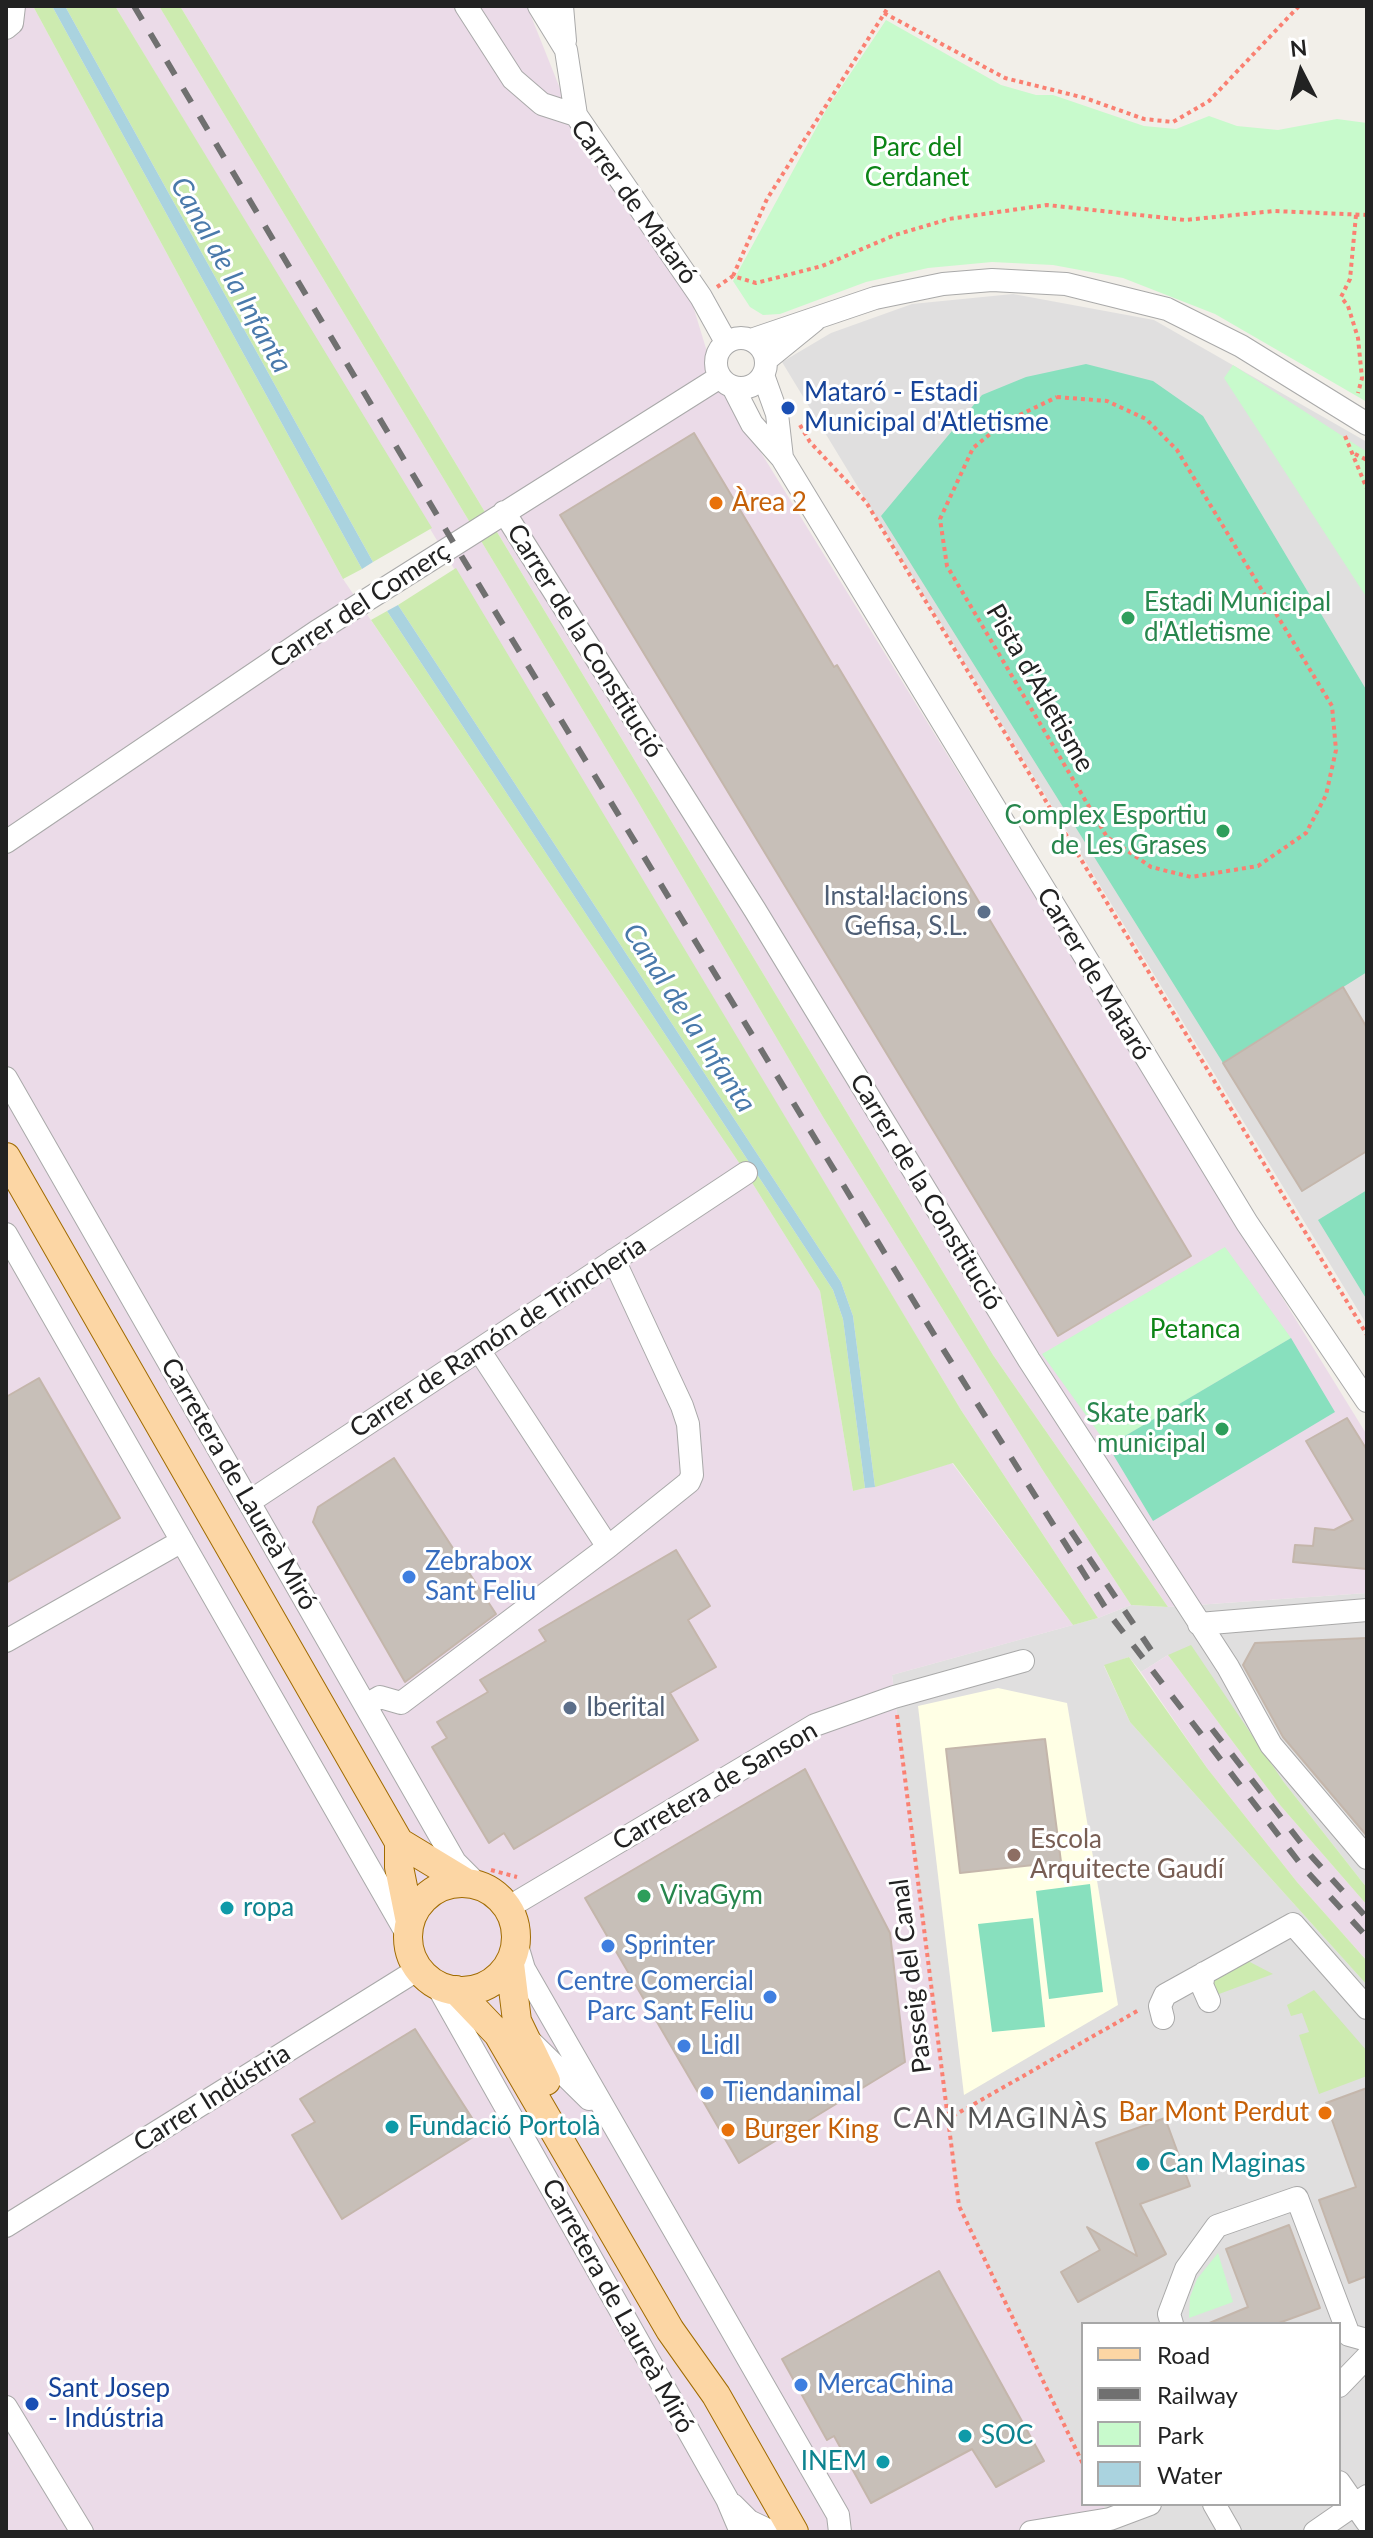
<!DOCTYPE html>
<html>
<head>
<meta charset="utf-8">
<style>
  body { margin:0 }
  #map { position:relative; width:1373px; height:2538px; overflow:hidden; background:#f2efe9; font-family:Lato,sans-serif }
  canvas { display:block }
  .frame { position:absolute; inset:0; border:8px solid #222; pointer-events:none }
  .legend { position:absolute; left:1081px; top:2322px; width:260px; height:184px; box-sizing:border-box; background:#fff; border:2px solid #a7a7a7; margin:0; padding:10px 14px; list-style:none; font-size:24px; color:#222 }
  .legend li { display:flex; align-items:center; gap:16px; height:40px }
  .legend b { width:40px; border:2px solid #a7a7a7 }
  .north { position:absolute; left:1261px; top:32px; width:80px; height:80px; -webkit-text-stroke:6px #fff; paint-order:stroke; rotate:354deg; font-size:22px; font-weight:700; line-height:32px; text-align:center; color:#222 }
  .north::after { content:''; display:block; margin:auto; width:28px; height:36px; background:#222; clip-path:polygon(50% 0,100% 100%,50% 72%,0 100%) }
</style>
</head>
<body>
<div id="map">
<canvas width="1373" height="2538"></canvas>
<div class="frame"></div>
<ul class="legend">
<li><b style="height:10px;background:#fcd6a4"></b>Road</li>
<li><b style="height:10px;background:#707070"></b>Railway</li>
<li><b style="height:22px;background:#c8facc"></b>Park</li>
<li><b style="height:22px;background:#aad3df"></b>Water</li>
</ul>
<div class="north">N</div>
</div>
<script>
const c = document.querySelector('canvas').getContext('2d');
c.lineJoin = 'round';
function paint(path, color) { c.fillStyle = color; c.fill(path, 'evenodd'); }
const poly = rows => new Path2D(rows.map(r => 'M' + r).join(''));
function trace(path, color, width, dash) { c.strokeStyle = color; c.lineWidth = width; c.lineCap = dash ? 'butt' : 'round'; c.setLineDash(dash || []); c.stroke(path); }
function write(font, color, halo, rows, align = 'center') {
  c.font = font + ' Lato,sans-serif'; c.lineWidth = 6; c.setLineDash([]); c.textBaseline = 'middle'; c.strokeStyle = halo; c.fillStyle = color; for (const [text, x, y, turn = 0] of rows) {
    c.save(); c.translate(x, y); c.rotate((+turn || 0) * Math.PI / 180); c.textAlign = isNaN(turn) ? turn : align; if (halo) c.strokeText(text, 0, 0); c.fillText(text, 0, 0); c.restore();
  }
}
paint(poly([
  [1013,294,1154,320,1367,442,1367,1325,782,362,831,333,912,304],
  [1367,1593,1367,1888,1283,1781,1168,1655,1141,1672,1129,1657,1104,1666,1130,1722,1367,1985,1367,2532,1031,2532,1110,2518,1103,2504,1339,2504,1339,2324,1083,2324,1083,2464,959,2206,892,1675,1098,1618,1131,1605,1168,1607]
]), '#e0dfdf');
paint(poly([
  [6,6,33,6,343,579,746,1173,820,1291,853,1491,952,1463,1073,1625,892,1675,959,2206,1083,2464,1083,2504,1103,2504,1110,2519,1031,2532,6,2532],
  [115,6,159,6,637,800,823,1117,1042,1469,1131,1605,1098,1618,961,1410],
  [180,6,527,6,573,121,690,296,715,378,1367,1435,1367,1593,1168,1607,993,1355],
  [1168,1655,1280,1805,1367,1905,1367,1961,1297,1882,1207,1768,1141,1672]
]), '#ebdbe8');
paint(poly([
  [998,1688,1067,1703,1118,2005,964,2095,918,1706]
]), '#ffffe5');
paint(poly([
  [33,6,52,6,362,569,343,579],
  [65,6,115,6,432,528,373,562],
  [159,6,180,6,993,1355,1168,1607,1131,1605,1042,1469,823,1117,637,800],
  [456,568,961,1410,1098,1618,1073,1625,953,1463,875,1487,853,1316,841,1282,398,605],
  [387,611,833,1290,843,1319,865,1488,853,1491,820,1291,746,1173,371,620],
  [1191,1645,1283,1781,1367,1888,1367,1905,1280,1805,1168,1655],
  [1129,1657,1207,1768,1297,1882,1367,1961,1367,1985,1130,1722,1104,1665],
  [1248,1961,1273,1974,1211,1997,1209,1982],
  [1314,1990,1367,2051,1367,2076,1319,2094,1299,2035,1309,2032,1302,2013,1291,2016,1287,2005]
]), '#cdebb0');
paint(poly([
  [886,20,1001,85,1036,95,1053,95,1144,126,1176,129,1209,116,1237,126,1278,130,1337,119,1367,123,1367,402,1215,314,1123,278,1053,265,992,262,928,268,866,282,780,314,763,315,750,307,733,281,826,110],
  [1233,365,1367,452,1367,598,1224,378],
  [1225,1247,1291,1338,1108,1446,1042,1354],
  [1218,2253,1233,2302,1189,2318,1190,2297,1197,2279]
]), '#c8facc');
paint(poly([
  [1086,364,1153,381,1203,416,1367,691,1367,972,1223,1063,881,516,982,395,1026,377],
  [1367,1190,1367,1300,1318,1220],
  [1291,1338,1335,1412,1153,1521,1108,1446],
  [1090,1884,1103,1992,1049,1999,1036,1891],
  [1033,1918,1045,2027,992,2032,978,1924]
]), '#88e0be');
paint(poly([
  [52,6,65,6,373,562,362,569],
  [398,605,841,1282,853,1316,875,1487,865,1488,843,1319,833,1290,387,611]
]), '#aad3df');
const building = poly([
  [694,433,834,667,837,665,1191,1256,1058,1336,560,515,694,433],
  [1343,987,1367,1028,1367,1151,1302,1191,1223,1063,1343,987],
  [39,1378,120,1518,6,1583,6,1397,39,1378],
  [1347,1418,1367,1450,1367,1569,1293,1562,1295,1545,1313,1546,1315,1528,1334,1530,1353,1520,1306,1441,1347,1418],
  [394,1458,496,1614,405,1682,313,1522,318,1507,394,1458],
  [676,1550,710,1606,688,1620,716,1667,670,1693,698,1740,514,1849,504,1833,489,1843,432,1747,447,1738,437,1722,488,1692,480,1680,546,1641,539,1630,676,1550],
  [1367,1638,1367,1836,1283,1737,1243,1665,1255,1643,1367,1638],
  [1045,1739,1061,1862,960,1873,946,1749,1045,1739],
  [805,1769,890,1933,905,2062,739,2163,585,1898,805,1769],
  [415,2029,481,2132,342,2219,292,2135,315,2122,300,2099,415,2029],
  [1367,2088,1367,2276,1349,2283,1319,2200,1356,2187,1326,2103,1367,2088],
  [1165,2118,1190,2186,1140,2204,1166,2254,1078,2302,1061,2272,1100,2250,1087,2227,1137,2256,1096,2143,1165,2118],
  [1289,2225,1320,2308,1276,2324,1207,2324,1248,2307,1226,2249,1289,2225],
  [939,2271,1044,2461,996,2487,972,2449,871,2503,834,2436,827,2440,782,2359,939,2271]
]);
paint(building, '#c7bfb8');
trace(building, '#c4b6ab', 2);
const minor = poly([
  [466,6,513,79,542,104,576,115,701,297,726,342],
  [539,6,566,50,576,115],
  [562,6,565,41],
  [6,28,12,23,14,6],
  '716 363a25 25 0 1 1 50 0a25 25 0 1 1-50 0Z',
  [751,340,875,298,943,284,992,280,1066,284,1167,309,1241,346,1367,424],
  [766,360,814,321],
  [763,375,777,414,782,458],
  [733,387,752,424,782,458,1247,1223,1367,1401],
  [504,512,755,910,1029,1360,1228,1667,1271,1745,1367,1858],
  [6,842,316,632,720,377],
  [6,1078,455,1862,474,1881],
  [6,1234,407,1934],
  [249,1502,746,1173],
  [608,1547,689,1482,692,1475,688,1424,682,1406,614,1260],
  [1199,1624,1367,1610],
  [6,1641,182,1541],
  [366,1705,380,1697,401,1703,608,1547,479,1350],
  [509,1907,815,1725,894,1697,1023,1661],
  [516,1942,524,1969,838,2515,840,2532],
  [1204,1973,1202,1985,1209,2001],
  [438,1987,727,2499,741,2532],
  [1163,2018,1160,2006,1165,1995,1293,1924,1367,2008],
  [531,2042,589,2099],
  [6,2226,417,1970],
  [1172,2324,1169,2314,1186,2269,1217,2226,1297,2198,1349,2335,1367,2340],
  [1339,2386,1367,2357],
  [6,2407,82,2532],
  [1339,2482,1367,2522],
  [1214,2504,1230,2532],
  [733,2505,749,2521,772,2532],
  [1031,2532,1110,2519,1150,2504],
  [1315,2532,1367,2496]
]);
const major = poly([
  [6,1157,399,1842,399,1867,410,1922],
  [399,1842,465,1882],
  '408 1937a54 54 0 1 1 108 0a54 54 0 1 1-108 0Z',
  [510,1964,517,2021,546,2081],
  [456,1990,498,2034,670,2330,716,2395,794,2532]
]);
trace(minor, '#a9a9a9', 24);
trace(major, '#a06b00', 30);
trace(poly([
  [884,13,1005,78,1085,98,1144,119,1173,122,1209,101,1299,6],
  [1356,215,1350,279,1341,297,1348,306,1358,338,1362,378,1358,393],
  [733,276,767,199,889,6],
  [717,287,733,276,756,283,822,266,895,235,949,219,1047,205,1185,220,1274,211,1367,215],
  [1057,397,1107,401,1146,419,1177,450,1332,706,1336,750,1326,795,1306,833,1258,866,1191,877,1151,867,1107,837,947,566,940,519,973,448,1005,422,1057,397],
  [800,425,810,442,866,502,1367,1335],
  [1345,436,1367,489],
  [1355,454,1367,460],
  [897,1715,959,2206,1083,2464],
  [491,1870,517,1877],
  [946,2120,1139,2010]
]), '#fa8072', 4, [4, 4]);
trace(minor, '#fff', 22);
trace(major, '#fcd6a4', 28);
trace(poly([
  [134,6,462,557,938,1341,1110,1615,1302,1866,1367,1937],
  [1071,1531,1151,1650],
  [1212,1729,1312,1857,1367,1918]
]), '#707070', 6, [16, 16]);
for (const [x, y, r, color] of [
  [788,408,8,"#1a4fb4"],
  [716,503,8,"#e8710a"],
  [1128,618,8,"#2e9e5b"],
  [1223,831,8,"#2e9e5b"],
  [984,912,8,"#5c6f8a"],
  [1222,1429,8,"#2e9e5b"],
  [409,1577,8,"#3f7fe0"],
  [570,1708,8,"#5c6f8a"],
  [1014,1855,8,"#8d6e63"],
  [644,1896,8,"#2e9e5b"],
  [227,1908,8,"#0f9aa8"],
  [608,1946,8,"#3f7fe0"],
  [770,1997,8,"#3f7fe0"],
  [684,2046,8,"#3f7fe0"],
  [707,2093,8,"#3f7fe0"],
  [1325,2113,8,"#e8710a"],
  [392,2127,8,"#0f9aa8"],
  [728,2130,8,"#e8710a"],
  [1143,2164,8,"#0f9aa8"],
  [801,2385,8,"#3f7fe0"],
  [32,2404,8,"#1a4fb4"],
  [965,2436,8,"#0f9aa8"],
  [883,2462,8,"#0f9aa8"]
]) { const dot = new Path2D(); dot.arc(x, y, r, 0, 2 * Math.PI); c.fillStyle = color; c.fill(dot); trace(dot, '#fff', 3); }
write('26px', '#0c8416', '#fff', [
  ["Parc del",917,148],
  ["Cerdanet",917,178],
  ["Petanca",1195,1330]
]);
write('26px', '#222', '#fff', [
  ["Carrer de Mataró",634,202,54],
  ["Carrer del Comerç",360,605,-33],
  ["Carrer de la Constitució",585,641,58],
  ["Pista d'Atletisme",1040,688,60],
  ["Carrer de Mataró",1094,974,59],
  ["Carrer de la Constitució",926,1192,59],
  ["Carrer de Ramón de Trincheria",498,1337,-33],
  ["Carretera de Laureà Miró",239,1484,60],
  ["Carretera de Sanson",715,1786,-30],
  ["Passeig del Canal",911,1976,-97],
  ["Carrer Indústria",212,2098,-32],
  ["Carretera de Laureà Miró",618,2306,61]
]);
write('26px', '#164399', '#fff', [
  ["Mataró - Estadi",804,393],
  ["Municipal d'Atletisme",804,423],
  ["Sant Josep",48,2389],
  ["- Indústria",48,2419]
], 'left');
write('26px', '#c56008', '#fff', [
  ["Àrea 2",732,503],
  ["Bar Mont Perdut",1309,2113,"right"],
  ["Burger King",744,2130]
], 'left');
write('26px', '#27864d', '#fff', [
  ["Estadi Municipal",1144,603],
  ["d'Atletisme",1144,633],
  ["Complex Esportiu",1207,816,"right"],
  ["de Les Grases",1207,846,"right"],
  ["Skate park",1206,1414,"right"],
  ["municipal",1206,1444,"right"],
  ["VivaGym",660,1896]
], 'left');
write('26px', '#4e5e75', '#fff', [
  ["Instal·lacions",968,897],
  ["Gefisa, S.L.",968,927],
  ["Iberital",586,1708,"left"]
], 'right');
write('26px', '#366cbe', '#fff', [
  ["Zebrabox",425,1562],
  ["Sant Feliu",425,1592],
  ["Sprinter",624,1946],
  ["Centre Comercial",754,1982,"right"],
  ["Parc Sant Feliu",754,2012,"right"],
  ["Lidl",700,2046],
  ["Tiendanimal",723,2093],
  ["MercaChina",817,2385]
], 'left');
write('26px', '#785e54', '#fff', [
  ["Escola",1030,1840],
  ["Arquitecte Gaudí",1030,1870]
], 'left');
write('26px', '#0d838f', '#fff', [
  ["ropa",243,1908],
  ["Fundació Portolà",408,2127],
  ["Can Maginas",1159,2164],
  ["SOC",981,2436],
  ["INEM",867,2462,"right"]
], 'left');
write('italic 28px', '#4a7aab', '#fff', [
  ["Canal de la Infanta",231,275,61],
  ["Canal de la Infanta",689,1018,57]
]);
c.letterSpacing = '2px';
write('28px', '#555', '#fff', [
  ["CAN MAGINÀS",1001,2119]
]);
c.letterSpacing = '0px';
</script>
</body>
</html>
